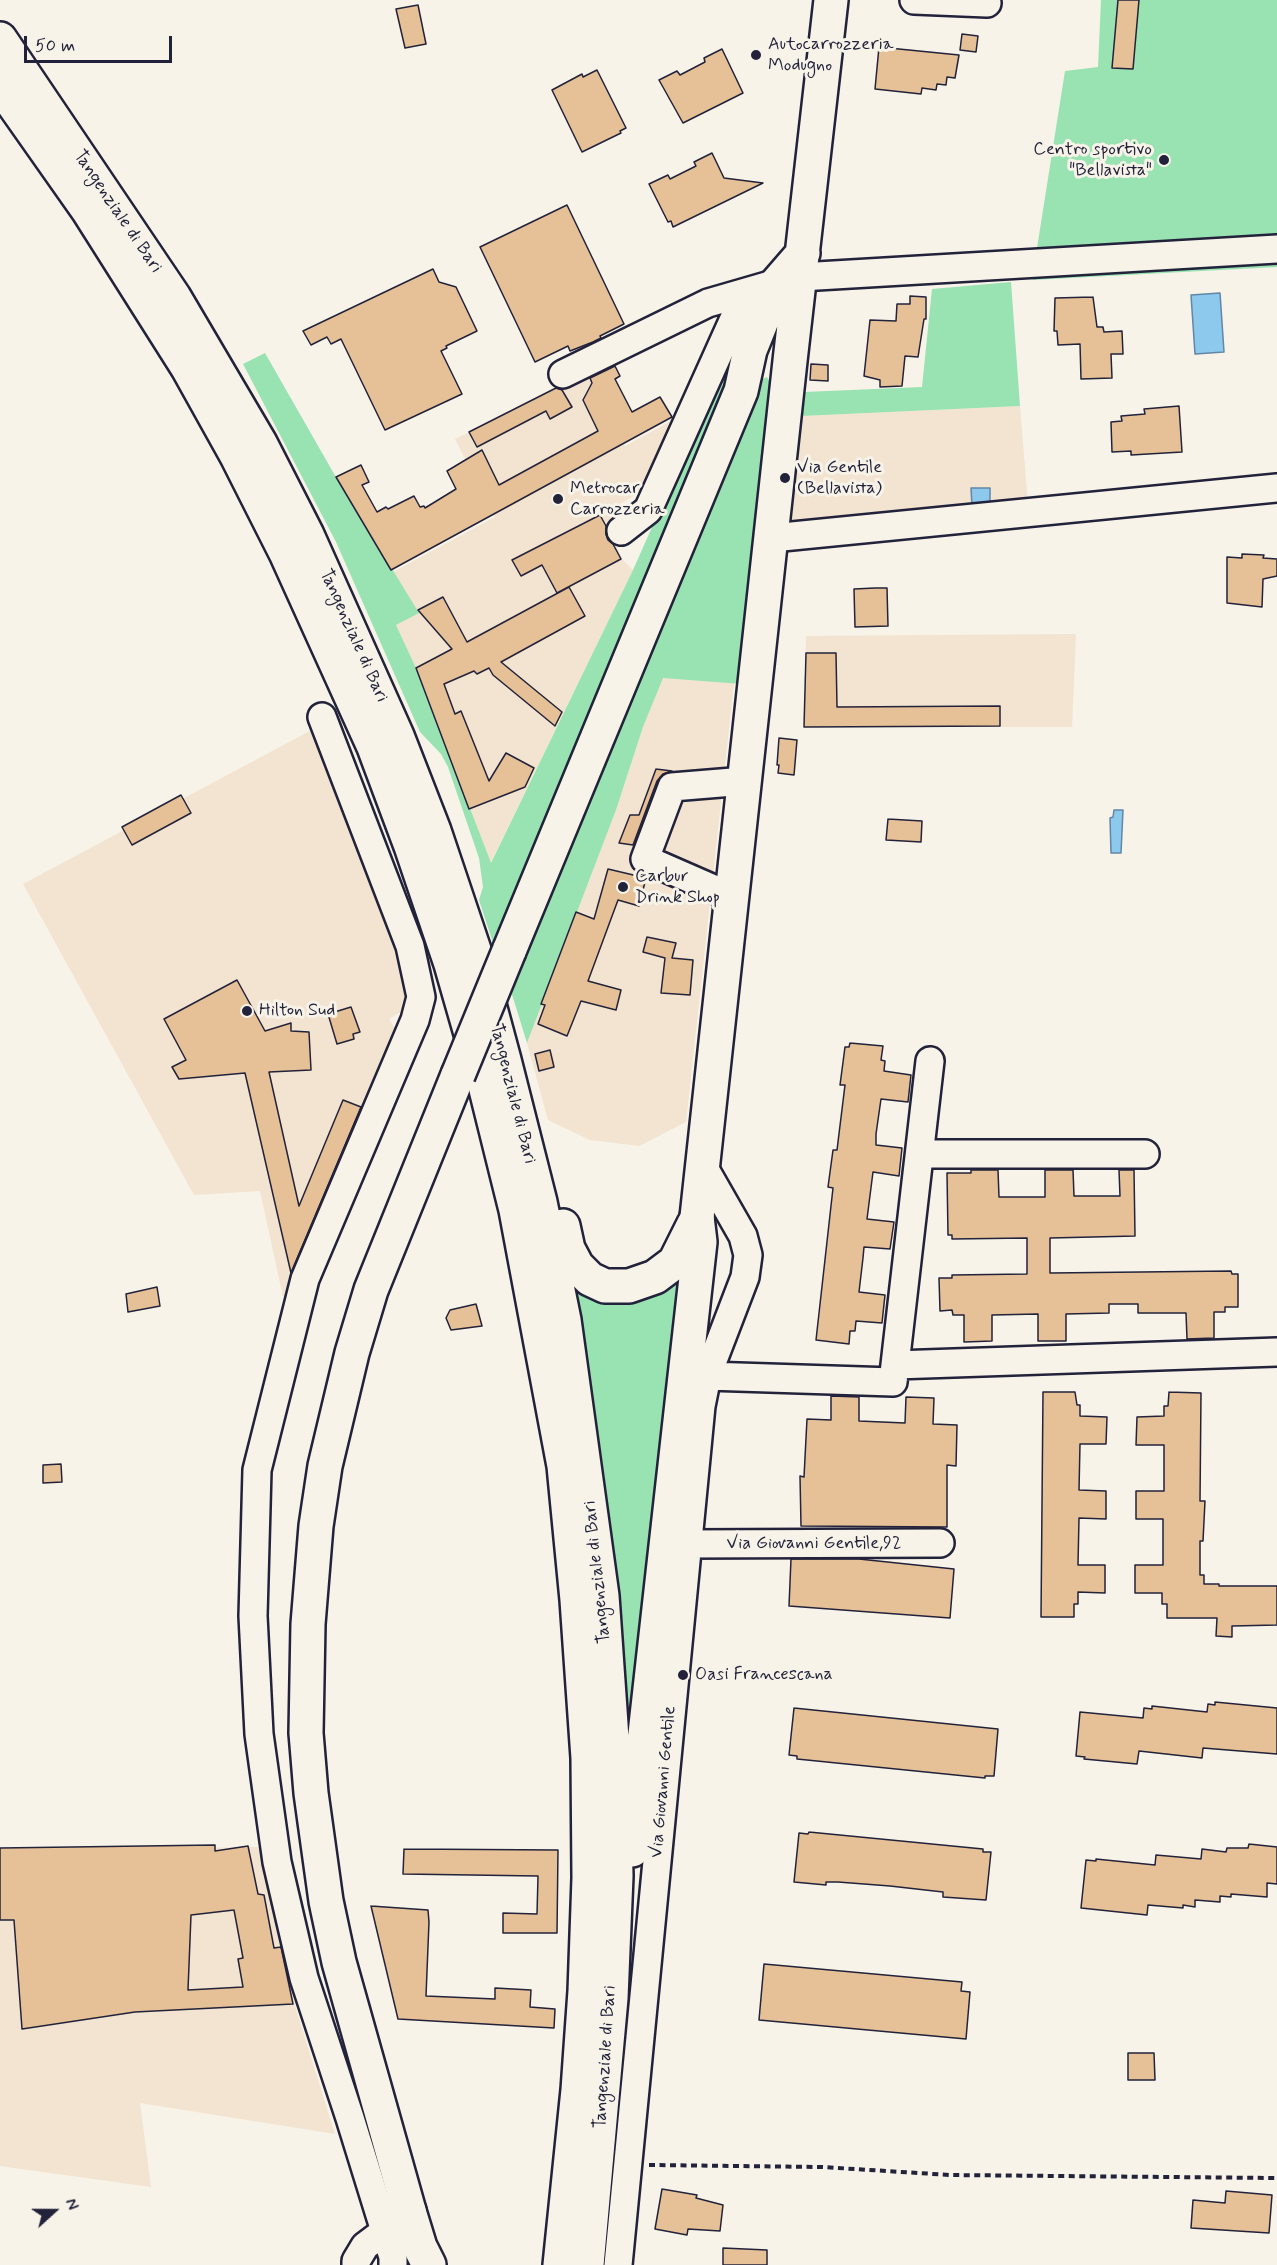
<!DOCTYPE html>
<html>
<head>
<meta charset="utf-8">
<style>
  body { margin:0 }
  #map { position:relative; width:1277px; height:2265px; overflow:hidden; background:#f7f3e8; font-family:Mynerve,sans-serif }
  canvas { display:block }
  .north { position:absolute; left:24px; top:2181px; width:60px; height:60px; -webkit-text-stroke:4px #f7f3e8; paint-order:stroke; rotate:69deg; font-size:16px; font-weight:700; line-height:24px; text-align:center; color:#22223b }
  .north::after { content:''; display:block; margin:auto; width:21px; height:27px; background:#22223b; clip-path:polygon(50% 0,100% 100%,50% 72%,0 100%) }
  .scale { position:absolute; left:24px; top:36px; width:148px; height:27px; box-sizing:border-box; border:3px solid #22223b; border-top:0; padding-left:8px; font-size:18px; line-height:21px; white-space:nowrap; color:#22223b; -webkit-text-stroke:4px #f7f3e8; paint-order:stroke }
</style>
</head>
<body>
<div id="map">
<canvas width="1277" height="2265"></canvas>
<div class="north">N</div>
<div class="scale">50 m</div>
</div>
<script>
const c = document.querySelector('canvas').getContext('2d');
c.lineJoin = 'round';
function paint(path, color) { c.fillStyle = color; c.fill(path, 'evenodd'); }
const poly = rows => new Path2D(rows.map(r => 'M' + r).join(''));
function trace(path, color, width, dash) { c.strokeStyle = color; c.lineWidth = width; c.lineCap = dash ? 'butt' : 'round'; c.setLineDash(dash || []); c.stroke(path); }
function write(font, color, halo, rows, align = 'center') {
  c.font = font + ' Mynerve,sans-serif'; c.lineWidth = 6; c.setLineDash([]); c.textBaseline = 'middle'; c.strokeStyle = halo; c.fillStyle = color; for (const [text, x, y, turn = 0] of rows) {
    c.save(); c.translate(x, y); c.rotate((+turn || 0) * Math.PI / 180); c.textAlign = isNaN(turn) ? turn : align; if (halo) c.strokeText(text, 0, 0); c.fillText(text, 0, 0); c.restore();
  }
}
paint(poly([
  [588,375,625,446,682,415,648,488,611,509,615,517,605,523,623,560,633,570,490,864,416,668,396,625,418,612,393,572,495,517,455,439],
  [1020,406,1028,505,791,525,802,416],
  [1076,634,1072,727,804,727,806,636],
  [663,677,734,683,686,1122,639,1146,590,1140,548,1120,527,1043,616,810,643,727],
  [321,725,415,1003,389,1019,399,1035,298,1289,283,1297,260,1191,194,1195,23,884],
  [265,1847,295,2006,335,2134,140,2103,151,2187,0,2166,0,1850]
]), '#f2e4d0');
paint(poly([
  [1101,0,1277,0,1277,267,1033,280,1032,249,1037,248,1065,71,1098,67],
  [1011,282,1020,406,802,416,804,392,922,387,932,289],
  [736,338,745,341,495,949,479,900,483,887,479,858,448,767,441,754,420,732,336,542,243,364,265,353,337,479,419,613,396,625,416,668,491,863,633,570],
  [767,377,771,385,742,684,663,678,643,727,616,810,527,1043,510,988,762,379],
  [681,1269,631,1777,614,1560,606,1487,587,1356,573,1279]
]), '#99e2b2');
const water = poly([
  [1220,293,1224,352,1195,354,1191,295,1220,293],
  [971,488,990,488,990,506,972,506,971,488],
  [1114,810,1123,810,1121,853,1111,853,1110,818,1113,817,1114,810]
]);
paint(water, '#8dc9ed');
trace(water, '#6286a6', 1.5);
const building = poly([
  [1118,0,1139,0,1133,69,1112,68,1118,0],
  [418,5,426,44,405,48,396,9,418,5],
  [962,34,978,36,976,52,960,50,962,34],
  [879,47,959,55,955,78,947,77,946,85,937,84,936,90,922,88,921,94,875,89,879,47],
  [722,49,743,93,683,123,659,80,677,71,680,75,705,62,704,58,722,49],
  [597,70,626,128,620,131,621,133,582,152,552,90,582,74,583,77,597,70],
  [712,153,724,178,763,183,673,227,671,221,668,222,649,184,668,175,670,179,696,166,694,162,712,153],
  [567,205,624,324,600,336,601,338,593,342,570,351,568,346,535,362,480,247,567,205],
  [433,269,439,282,456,287,477,331,446,346,447,348,441,351,462,394,385,430,341,339,331,344,327,337,311,345,303,331,433,269],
  [910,296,926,297,926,319,924,319,918,357,905,356,902,386,880,387,880,380,864,376,870,320,896,321,897,304,910,304,910,296],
  [1093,297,1097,327,1103,327,1104,332,1122,331,1123,354,1111,354,1112,378,1081,379,1080,344,1058,345,1057,331,1054,331,1055,298,1093,297],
  [811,364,828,365,828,381,810,380,811,364],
  [615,366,620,376,615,379,632,412,660,397,672,417,391,570,336,477,361,465,369,482,362,485,377,512,386,507,388,509,414,496,420,507,424,506,425,508,456,489,447,471,482,450,499,485,598,431,583,400,592,383,590,378,615,366],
  [556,388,562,390,572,407,550,419,546,411,477,447,469,432,556,388],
  [1179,406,1182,452,1131,455,1131,451,1112,452,1111,422,1122,421,1121,416,1145,414,1144,409,1179,406],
  [600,515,606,526,606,534,608,540,613,544,621,559,557,593,542,565,521,576,512,560,600,515],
  [1242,554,1264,555,1263,558,1277,559,1277,576,1263,579,1262,607,1227,603,1227,557,1242,558,1242,554],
  [569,587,585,616,501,662,562,712,555,726,493,675,489,668,477,674,474,671,444,684,455,714,461,711,489,781,506,753,534,768,525,787,469,809,416,668,452,649,418,610,443,597,467,642,569,587],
  [875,588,887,588,888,626,855,627,854,589,875,588],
  [806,653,836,653,837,707,1000,706,1000,726,804,727,806,653],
  [779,738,797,740,794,775,778,773,779,765,777,765,779,738],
  [656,769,672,771,663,774,657,781,633,845,619,843,630,815,639,815,656,769],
  [181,795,191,813,132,845,122,827,181,795],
  [888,819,922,821,921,842,886,840,888,819],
  [608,869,646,878,639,906,618,900,588,981,621,990,616,1010,581,1001,567,1036,538,1024,545,1005,541,1004,576,912,594,919,608,869],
  [647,937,676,943,672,958,693,960,690,995,661,993,665,958,643,952,647,937],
  [237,980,265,1031,291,1023,291,1031,309,1032,311,1070,269,1072,299,1206,343,1100,361,1107,291,1273,245,1073,179,1079,172,1067,186,1060,164,1019,237,980],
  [351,1007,360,1032,353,1034,354,1039,337,1044,328,1014,351,1007],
  [850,1043,883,1046,881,1060,885,1061,884,1071,911,1075,908,1102,881,1099,876,1134,876,1145,902,1148,899,1176,873,1172,867,1219,894,1222,890,1249,864,1247,863,1258,859,1292,885,1295,882,1323,856,1321,855,1331,850,1331,849,1344,816,1340,833,1188,828,1187,833,1150,837,1150,845,1085,840,1085,845,1047,849,1047,850,1043],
  [550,1050,554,1067,539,1071,535,1054,550,1050],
  [971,1170,998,1170,999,1197,1045,1197,1045,1170,1073,1170,1074,1196,1120,1196,1119,1170,1134,1170,1135,1236,1050,1238,1050,1273,1231,1271,1232,1274,1238,1274,1238,1307,1225,1307,1225,1312,1214,1312,1214,1338,1187,1339,1186,1313,1138,1313,1138,1304,1109,1304,1109,1313,1066,1314,1066,1341,1038,1341,1038,1314,992,1315,992,1341,964,1342,964,1315,953,1315,952,1310,940,1311,939,1278,952,1278,952,1275,1027,1274,1027,1238,952,1239,952,1235,948,1235,947,1173,971,1173,971,1170],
  [157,1287,160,1306,128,1312,126,1294,157,1287],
  [476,1304,482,1326,451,1330,446,1318,450,1310,476,1304],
  [1043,1392,1075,1392,1077,1405,1080,1405,1080,1416,1107,1417,1106,1444,1080,1444,1079,1490,1106,1491,1106,1519,1079,1518,1078,1565,1105,1565,1105,1593,1078,1592,1078,1604,1074,1604,1074,1617,1041,1617,1043,1392],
  [1169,1392,1201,1393,1200,1501,1205,1501,1203,1541,1200,1541,1200,1575,1204,1575,1204,1584,1219,1584,1219,1586,1277,1586,1277,1625,1232,1626,1232,1637,1216,1636,1217,1618,1167,1618,1167,1604,1162,1604,1162,1593,1135,1593,1135,1565,1163,1565,1163,1519,1136,1519,1136,1491,1164,1491,1164,1445,1136,1445,1137,1417,1164,1416,1164,1406,1168,1406,1169,1392],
  [831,1396,859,1397,859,1421,905,1423,906,1397,934,1398,933,1424,957,1425,956,1466,947,1465,947,1527,801,1526,800,1476,804,1477,807,1419,831,1420,831,1396],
  [61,1464,62,1482,43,1483,43,1465,61,1464],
  [791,1559,859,1559,954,1569,950,1618,789,1606,791,1559],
  [1215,1702,1277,1708,1277,1754,1203,1748,1202,1758,1139,1751,1137,1764,1084,1759,1085,1757,1076,1756,1080,1712,1143,1718,1144,1708,1152,1709,1152,1706,1207,1712,1208,1704,1215,1705,1215,1702],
  [794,1708,998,1729,994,1776,985,1776,985,1778,797,1759,797,1756,789,1755,794,1708],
  [809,1832,983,1849,983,1852,991,1852,986,1900,943,1897,943,1892,890,1886,838,1882,826,1882,826,1885,794,1882,799,1833,808,1834,809,1832],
  [1249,1844,1277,1847,1277,1884,1267,1883,1267,1897,1231,1894,1231,1897,1220,1896,1220,1902,1195,1900,1195,1907,1183,1905,1183,1908,1148,1905,1147,1915,1081,1908,1086,1860,1096,1861,1096,1859,1155,1865,1156,1855,1201,1859,1202,1849,1226,1852,1227,1848,1248,1848,1249,1844],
  [215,1845,215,1851,248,1846,258,1894,264,1895,274,1948,281,1947,293,2004,135,2012,22,2029,14,1920,0,1920,0,1848,215,1845],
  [234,1910,243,1958,238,1959,243,1987,188,1990,191,1915,234,1910],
  [404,1849,558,1850,557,1933,503,1933,503,1913,537,1914,538,1876,403,1874,404,1849],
  [371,1906,428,1910,429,1922,426,1996,495,1999,495,1988,531,1990,530,2007,555,2009,554,2028,398,2019,371,1906],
  [764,1964,962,1982,961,1991,970,1992,966,2039,759,2020,764,1964],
  [1128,2053,1154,2053,1155,2080,1128,2080,1128,2053],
  [662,2189,697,2195,696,2198,723,2205,720,2231,688,2229,687,2235,655,2229,662,2189],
  [1226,2191,1272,2195,1269,2233,1191,2228,1193,2200,1225,2203,1226,2191],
  [723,2248,767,2250,767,2265,723,2265,723,2248]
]);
paint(building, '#e6c197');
trace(building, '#22223b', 1.5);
const minor = poly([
  [914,0,987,3],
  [800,277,1277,249],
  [563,374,708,303,746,292],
  [621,531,648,510,746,292,777,283],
  [772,538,1277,488],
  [322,717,410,946,421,997,415,1020,305,1279,257,1470,253,1616,259,1734,277,1862,304,1978,350,2118,393,2257,393,2265],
  [732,897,645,859,672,787,745,781],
  [920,1154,1145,1154],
  [895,1365,1277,1352],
  [707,1376,893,1382,930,1061],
  [687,1544,940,1543],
  [356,2265,356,2261,365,2246,397,2222],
  [618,2265,701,1406,707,1376,745,1277,748,1255,743,1236,703,1166]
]);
const major = poly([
  [509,951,741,391,750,350,777,283,803,253],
  [697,1217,790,361,831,0],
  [409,2211,339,1962,326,1901,311,1793,306,1733,308,1624,316,1526,325,1466,352,1353,371,1290,458,1075]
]);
const highway = poly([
  [0,39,174,297,260,443,307,535,397,736,434,831,476,956,504,1060,540,1202,564,1320,602,1596,613,1753,616,1876,611,1998,587,2265],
  [0,85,88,210,188,368,237,456,286,553,374,747,411,846,451,964,480,1065,516,1210,564,1466,577,1600,588,1758,589,1878,585,1991,578,2090,560,2265],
  [563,1226,568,1249,577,1266,590,1279,605,1286,629,1286,655,1277,675,1262,694,1224],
  [632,1850,700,1242,697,1217],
  [409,2211,420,2247,429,2265]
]);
trace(minor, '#22223b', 32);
trace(major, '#22223b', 38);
trace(highway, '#22223b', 38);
trace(poly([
  [649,2165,822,2167,950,2175,1277,2178]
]), '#22223b', 4, [6, 4.5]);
trace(minor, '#f7f3e8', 27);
trace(major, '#f7f3e8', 33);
trace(highway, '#f7f3e8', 33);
const majorBridge = poly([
  [458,1075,509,951]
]);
trace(majorBridge, '#22223b', 38, []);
trace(majorBridge, '#f7f3e8', 33);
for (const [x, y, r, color] of [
  [756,55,6,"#22223b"],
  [1164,160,6,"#22223b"],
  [785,478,6,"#22223b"],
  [558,499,6,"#22223b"],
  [623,887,6,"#22223b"],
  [247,1011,6,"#22223b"],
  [683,1675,6,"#22223b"]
]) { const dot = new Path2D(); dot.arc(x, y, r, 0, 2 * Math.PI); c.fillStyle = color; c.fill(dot); trace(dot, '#f7f3e8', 2); }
write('18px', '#22223b', '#f7f3e8', [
  ["Autocarrozzeria",768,45],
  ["Modugno",768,66],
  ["Centro sportivo",1152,150,"right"],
  ["\"Bellavista\"",1152,171,"right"],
  ["Via Gentile",797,468],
  ["(Bellavista)",797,489],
  ["Metrocar",570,489],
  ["Carrozzeria",570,510],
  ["Carbur",635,877],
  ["Drink Shop",635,898],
  ["Hilton Sud",259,1011],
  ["Oasi Francescana",695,1675]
], 'left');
write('18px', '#22223b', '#f7f3e8', [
  ["Tangenziale di Bari",117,212,56],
  ["Tangenziale di Bari",353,636,66],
  ["Tangenziale di Bari",512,1094,76],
  ["Via Giovanni Gentile,92",814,1544],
  ["Tangenziale di Bari",598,1572,-96],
  ["Via Giovanni Gentile",664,1782,-85],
  ["Tangenziale di Bari",606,2057,-86]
]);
</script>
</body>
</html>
